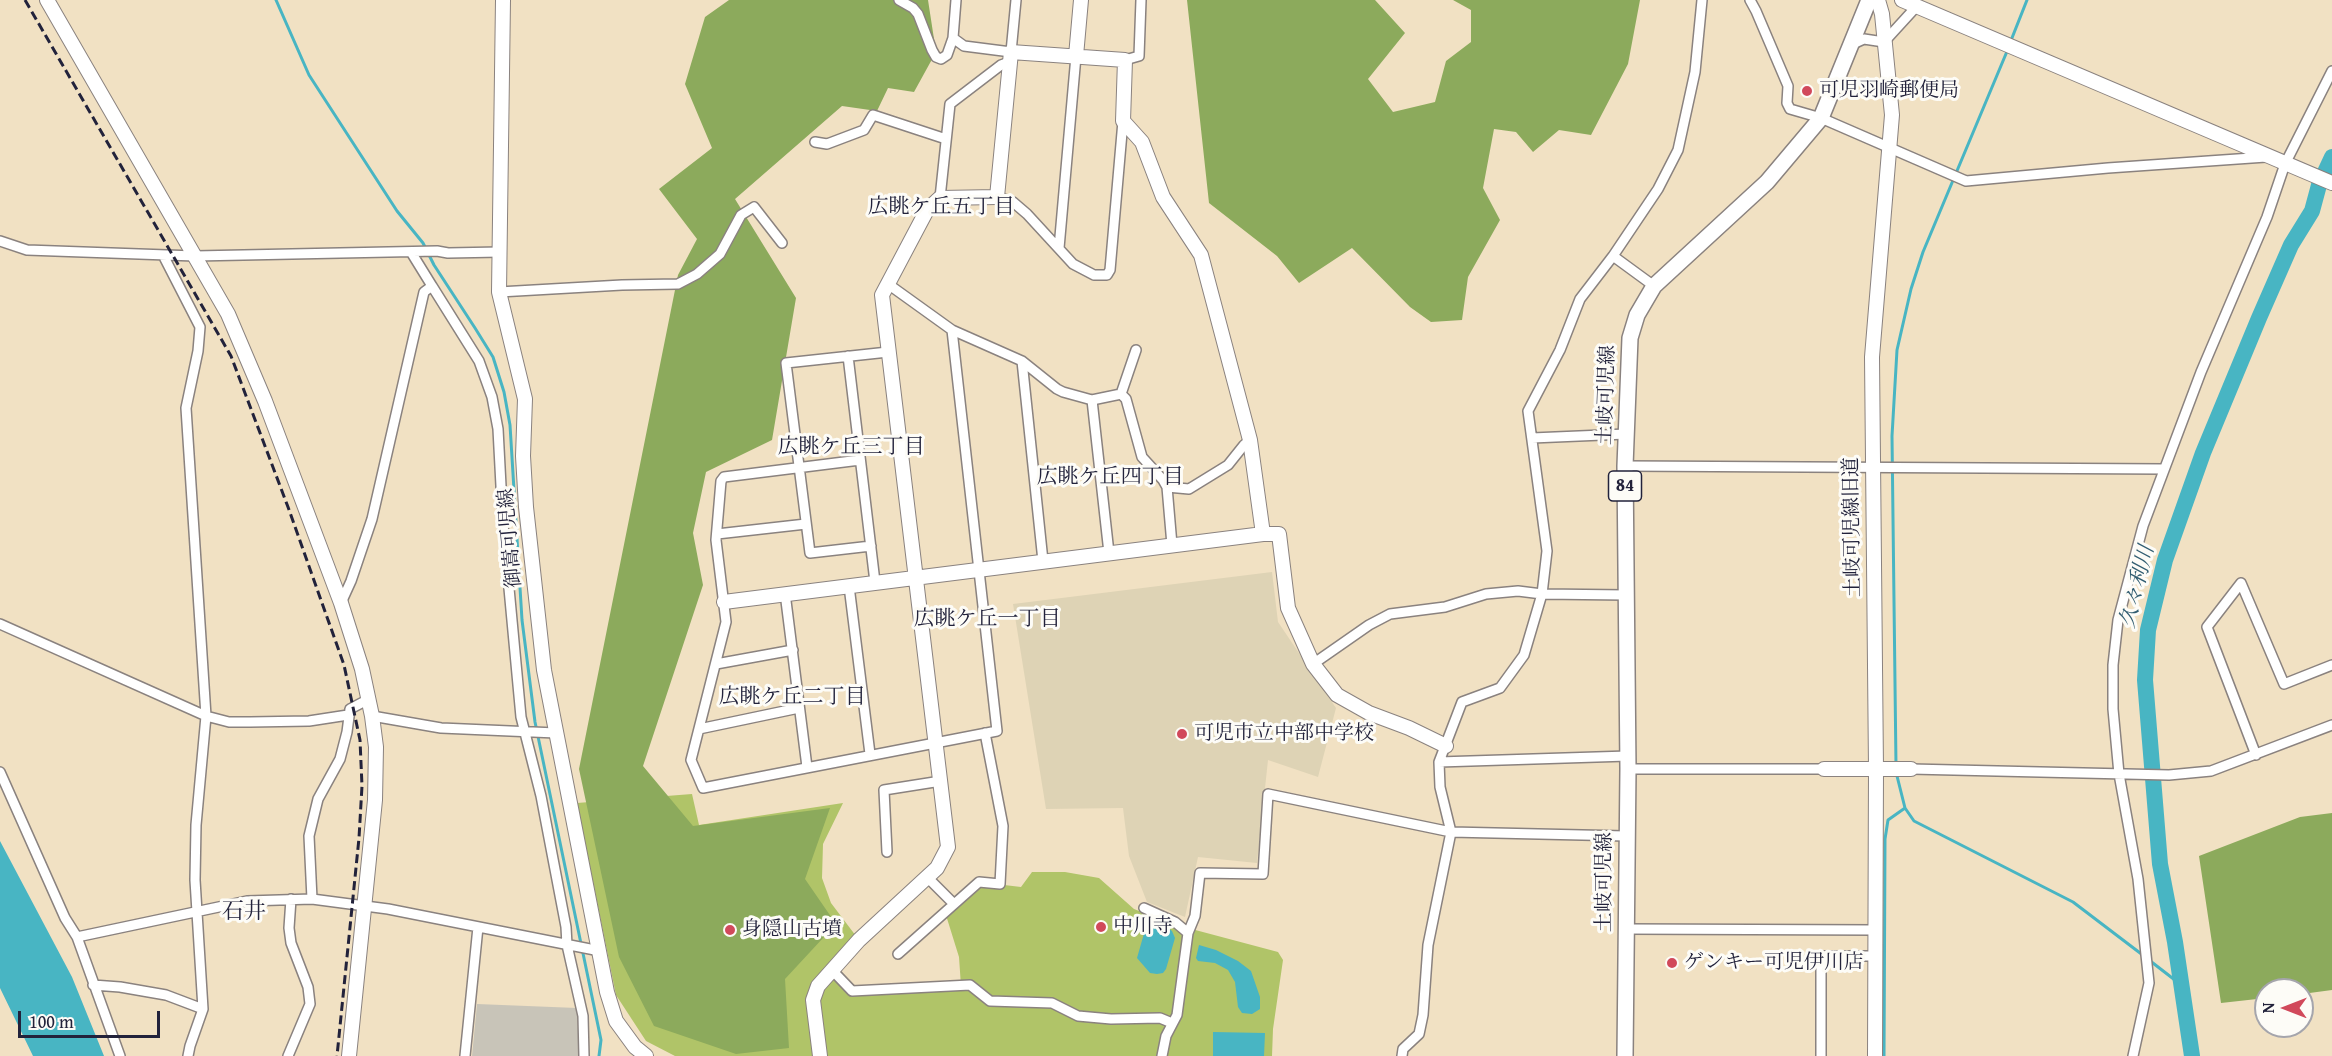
<!DOCTYPE html>
<html>
<head>
<meta charset="utf-8">
<style>
  body { margin:0 }
  #map { position:relative; width:2332px; height:1056px; overflow:hidden; background:#f1e1c3; font-family:"Gentium Book Plus",serif }
  canvas { display:block }
  .north { position:absolute; left:2254px; top:978px; width:60px; height:60px; box-sizing:border-box; background:#fdfcf7; border:2px solid #a5a5ac; border-radius:50%; rotate:270deg; font-size:16px; font-weight:700; line-height:24px; text-align:center; color:#22223b }
  .north::after { content:''; display:block; margin:auto; width:21px; height:27px; background:#d1495b; clip-path:polygon(50% 0,100% 100%,50% 72%,0 100%) }
  .scale { position:absolute; left:18px; top:1011px; width:142px; height:27px; box-sizing:border-box; border:3px solid #22223b; border-top:0; padding-left:8px; font-size:18px; line-height:21px; white-space:nowrap; color:#22223b; -webkit-text-stroke:4px #fdfcf7; paint-order:stroke }
</style>
</head>
<body>
<div id="map">
<canvas width="2332" height="1056"></canvas>
<div class="north">N</div>
<div class="scale">100 m</div>
</div>
<script>
const c = document.querySelector('canvas').getContext('2d');
c.lineJoin = 'round';
function paint(path, color) { c.fillStyle = color; c.fill(path, 'evenodd'); }
const poly = rows => new Path2D(rows.map(r => 'M' + r).join(''));
function trace(path, color, width, dash) { c.strokeStyle = color; c.lineWidth = width; c.lineCap = dash ? 'butt' : 'round'; c.setLineDash(dash || []); c.stroke(path); }
function write(font, color, halo, rows, align = 'center') {
  c.font = font + ' "Gentium Book Plus","Noto Serif JP",serif'; c.lineWidth = 6; c.setLineDash([]); c.textBaseline = 'middle'; c.strokeStyle = halo; c.fillStyle = color; for (const [text, x, y, turn = 0] of rows) {
    c.save(); c.translate(x, y); c.rotate((+turn || 0) * Math.PI / 180); c.textAlign = isNaN(turn) ? turn : align; if (halo) c.strokeText(text, 0, 0); c.fillText(text, 0, 0); c.restore();
  }
}
paint(poly([
  [1272,572,1278,622,1336,708,1318,777,1268,760,1257,863,1198,857,1185,917,1147,902,1129,856,1123,808,1046,809,1013,604]
]), '#ded3b5');
paint(poly([
  [477,1004,577,1008,579,1056,472,1056]
]), '#c8c4b8');
paint(poly([
  [692,794,699,825,843,803,823,844,822,878,831,903,859,940,831,969,852,991,961,986,959,957,945,912,979,882,1021,887,1032,872,1065,872,1099,878,1134,909,1169,923,1278,952,1283,960,1273,1029,1272,1056,675,1056,646,1041,616,995,577,803]
]), '#b0c468');
paint(poly([
  [729,0,928,0,936,52,914,92,888,88,877,111,842,106,735,199,796,298,772,440,706,472,693,533,703,585,643,766,693,826,830,808,805,879,836,924,785,979,789,1048,736,1054,654,1026,619,957,579,769,678,275,697,239,659,189,712,148,685,84,705,17],
  [1187,0,1375,0,1405,33,1368,79,1393,112,1435,102,1446,61,1471,42,1471,10,1453,0,1640,0,1628,64,1591,135,1559,130,1533,152,1516,132,1494,129,1483,188,1500,220,1468,277,1462,320,1431,322,1410,307,1352,248,1299,283,1277,256,1209,203],
  [2332,813,2332,990,2302,994,2302,990,2266,990,2266,998,2221,1003,2199,856,2300,817]
]), '#8caa5c');
paint(poly([
  [0,841,72,977,104,1056,33,1056,0,988],
  [1147,923,1167,927,1172,931,1175,938,1166,969,1163,973,1157,974,1150,973,1137,958],
  [1199,945,1216,950,1238,961,1251,971,1260,997,1260,1009,1252,1014,1242,1013,1238,1007,1235,982,1228,970,1215,963,1198,961,1196,958],
  [1213,1032,1265,1033,1264,1056,1213,1056]
]), '#48b5c3');
trace(poly([
  [276,0,309,75,397,211,423,243,434,265,475,328,493,357,504,392,510,425,522,620,535,722,601,1040,599,1056],
  [2010,43,2027,0],
  [1896,766,1892,436,1897,350,1911,289,1923,252,2008,49],
  [1905,808,1914,821,2073,902,2144,956],
  [2149,960,2180,984],
  [1884,1056,1885,839,1888,820,1905,808,1896,772]
]), '#48b5c3', 3);
trace(poly([
  [2192,1056,2175,942,2160,864,2145,680,2148,630,2165,560,2203,453,2259,318,2291,245,2312,211,2319,185,2332,157]
]), '#48b5c3', 16);
const street = poly([
  [899,0,913,8,918,14,932,50,936,57,941,59,947,55,953,38,956,0],
  [1750,0,1756,11,1788,86,1787,103,1790,109,1821,118,1966,181,2108,168,2266,157],
  [953,38,964,46,1011,52,1016,0],
  [1853,44,1864,39,1884,42,1916,7],
  [1125,60,1139,56,1141,0],
  [815,142,827,144,864,130,873,115,946,139],
  [997,197,1013,202,1027,214,1073,264,1094,275,1107,275,1110,270,1123,121],
  [940,198,950,104,1001,65,1009,62],
  [0,241,27,250,195,256,437,251,448,253,500,252],
  [1059,248,1076,56],
  [163,255,200,327,198,351,186,408,206,716,196,825,195,880,203,1009,190,1046,188,1056],
  [1613,256,1654,286],
  [432,286,479,361,492,397,498,429,503,524,521,717,541,796,566,927,567,945,583,1016,584,1056],
  [499,292,622,285,678,284,697,274,720,254,741,215,754,207,782,243],
  [952,330,1022,361,1057,389,1063,392,1092,400,1121,394,1126,399,1142,457,1163,480,1167,487,1172,545],
  [848,356,875,582],
  [1022,361,1043,561],
  [1121,394,1136,350],
  [1092,400,1109,553],
  [1532,438,1626,434],
  [860,460,724,477,721,481,716,540,726,622,691,760,703,788,997,731,952,330,888,284],
  [1625,466,2164,469],
  [1167,487,1189,489,1228,465,1244,445,1250,440],
  [717,534,806,524],
  [871,546,810,553,786,363,888,352],
  [849,586,870,754],
  [785,593,807,767],
  [341,603,351,581,372,519,424,292,432,286,411,252],
  [0,624,206,716,229,722,250,722,309,721,348,715],
  [716,664,793,650],
  [1313,664,1369,625,1390,614,1445,607,1486,594,1518,591,1542,594,1626,595],
  [372,716,441,728,556,733],
  [699,729,799,708],
  [2256,755,2207,627,2241,583,2284,684,2332,665],
  [1439,762,1628,756],
  [1628,769,1824,769],
  [1911,769,2169,775,2211,771,2332,725],
  [0,772,65,918,77,937,120,1056],
  [887,852,884,790,941,781],
  [928,878,954,904],
  [312,899,309,836,318,799,340,759,347,732,350,709,369,699],
  [1144,908,1175,922,1188,933],
  [1627,929,1875,930],
  [77,937,247,901,312,899,388,909,600,951],
  [898,954,979,882,1000,884,1003,826,985,733],
  [831,969,852,991,970,985,990,1001,1052,1003,1078,1016,1111,1019,1160,1018,1172,1023],
  [93,985,120,987,166,995,203,1009],
  [288,1056,310,1004,308,987,291,943,289,928,291,899],
  [465,1056,478,927],
  [1162,1056,1166,1036,1177,1015,1188,933,1195,916,1200,873,1263,874,1268,794,1451,832,1626,836],
  [1402,1056,1403,1049,1419,1034,1423,1015,1428,945,1451,832,1440,787,1439,762,1462,702,1500,688,1524,655,1542,594,1547,551,1528,411,1560,350,1580,299,1613,256,1658,189,1678,150,1695,72,1702,0],
  [1821,1056,1821,956,1875,956],
  [2133,1056,2149,983,2138,879,2119,774,2113,709,2113,665,2118,620,2143,526,2201,372,2267,217,2285,164,2332,71]
]);
const secondary = poly([
  [47,0,228,314,265,401,341,603,362,669,372,716,376,747,375,800,349,1056],
  [503,0,499,292,525,399,523,456,526,507,544,670,607,992,616,1021,635,1047,646,1056],
  [1902,0,2332,183],
  [1076,56,1081,0],
  [724,602,1263,534,1279,534,1288,608,1313,664,1337,695,1369,713,1409,728,1446,746],
  [1824,769,1911,769],
  [820,1056,813,1000,818,986,859,940,937,868,948,847,882,295,927,210,940,198,997,197,1011,52,1125,60,1123,121,1142,142,1163,197,1201,255,1250,440,1263,534],
  [1875,1056,1876,769,1872,357,1892,115,1882,14,1878,0]
]);
const primary = poly([
  [1625,1056,1628,769,1625,466,1630,338,1637,315,1654,286,1767,182,1821,118,1869,0]
]);
trace(street, '#8a827f', 12);
trace(secondary, '#8a827f', 16);
trace(primary, '#8a827f', 18);
trace(street, '#fff', 9);
trace(secondary, '#fff', 14);
trace(primary, '#fff', 15);
trace(poly([
  [25,0,231,356,288,507,344,665,360,740,362,786,359,838,337,1056]
]), '#22223b', 3, [9, 4.5]);
for (const [x, y, r, color] of [
  [1807,91,6,"#d1495b"],
  [1182,734,6,"#d1495b"],
  [1101,927,6,"#d1495b"],
  [730,930,6,"#d1495b"],
  [1672,963,6,"#d1495b"]
]) { const dot = new Path2D(); dot.arc(x, y, r, 0, 2 * Math.PI); c.fillStyle = color; c.fill(dot); trace(dot, '#fdfcf7', 2); }
for (const [x, y, w] of [
  [1625,486,33]
]) { const box = new Path2D(); box.roundRect(x - w / 2, y - 15, w, 30, 4.5); c.fillStyle = '#fdfcf7'; c.fill(box); trace(box, '#22223b', 1.5); }
write('bold 18px', '#22223b', null, [
  ["84",1625,486]
]);
write('20px', '#22223b', '#fdfcf7', [
  ["可児羽崎郵便局",1819,91],
  ["可児市立中部中学校",1194,734],
  ["中川寺",1113,927],
  ["身隠山古墳",742,930],
  ["ゲンキー可児伊川店",1684,963]
], 'left');
write('20px', '#22223b', '#fdfcf7', [
  ["土岐可児線",1607,395,-88],
  ["土岐可児線旧道",1853,527,-91],
  ["御嵩可児線",511,538,-95],
  ["土岐可児線",1605,882,-90]
]);
write('21px', '#22223b', '#fdfcf7', [
  ["広眺ケ丘五丁目",941,208],
  ["広眺ケ丘三丁目",851,448],
  ["広眺ケ丘四丁目",1110,478],
  ["広眺ケ丘一丁目",987,620],
  ["広眺ケ丘二丁目",792,698]
]);
write('italic 21px', '#315d71', '#fdfcf7', [
  ["久々利川",2138,587,-76]
]);
write('22px', '#22223b', '#fdfcf7', [
  ["石井",244,912]
]);
</script>
</body>
</html>
